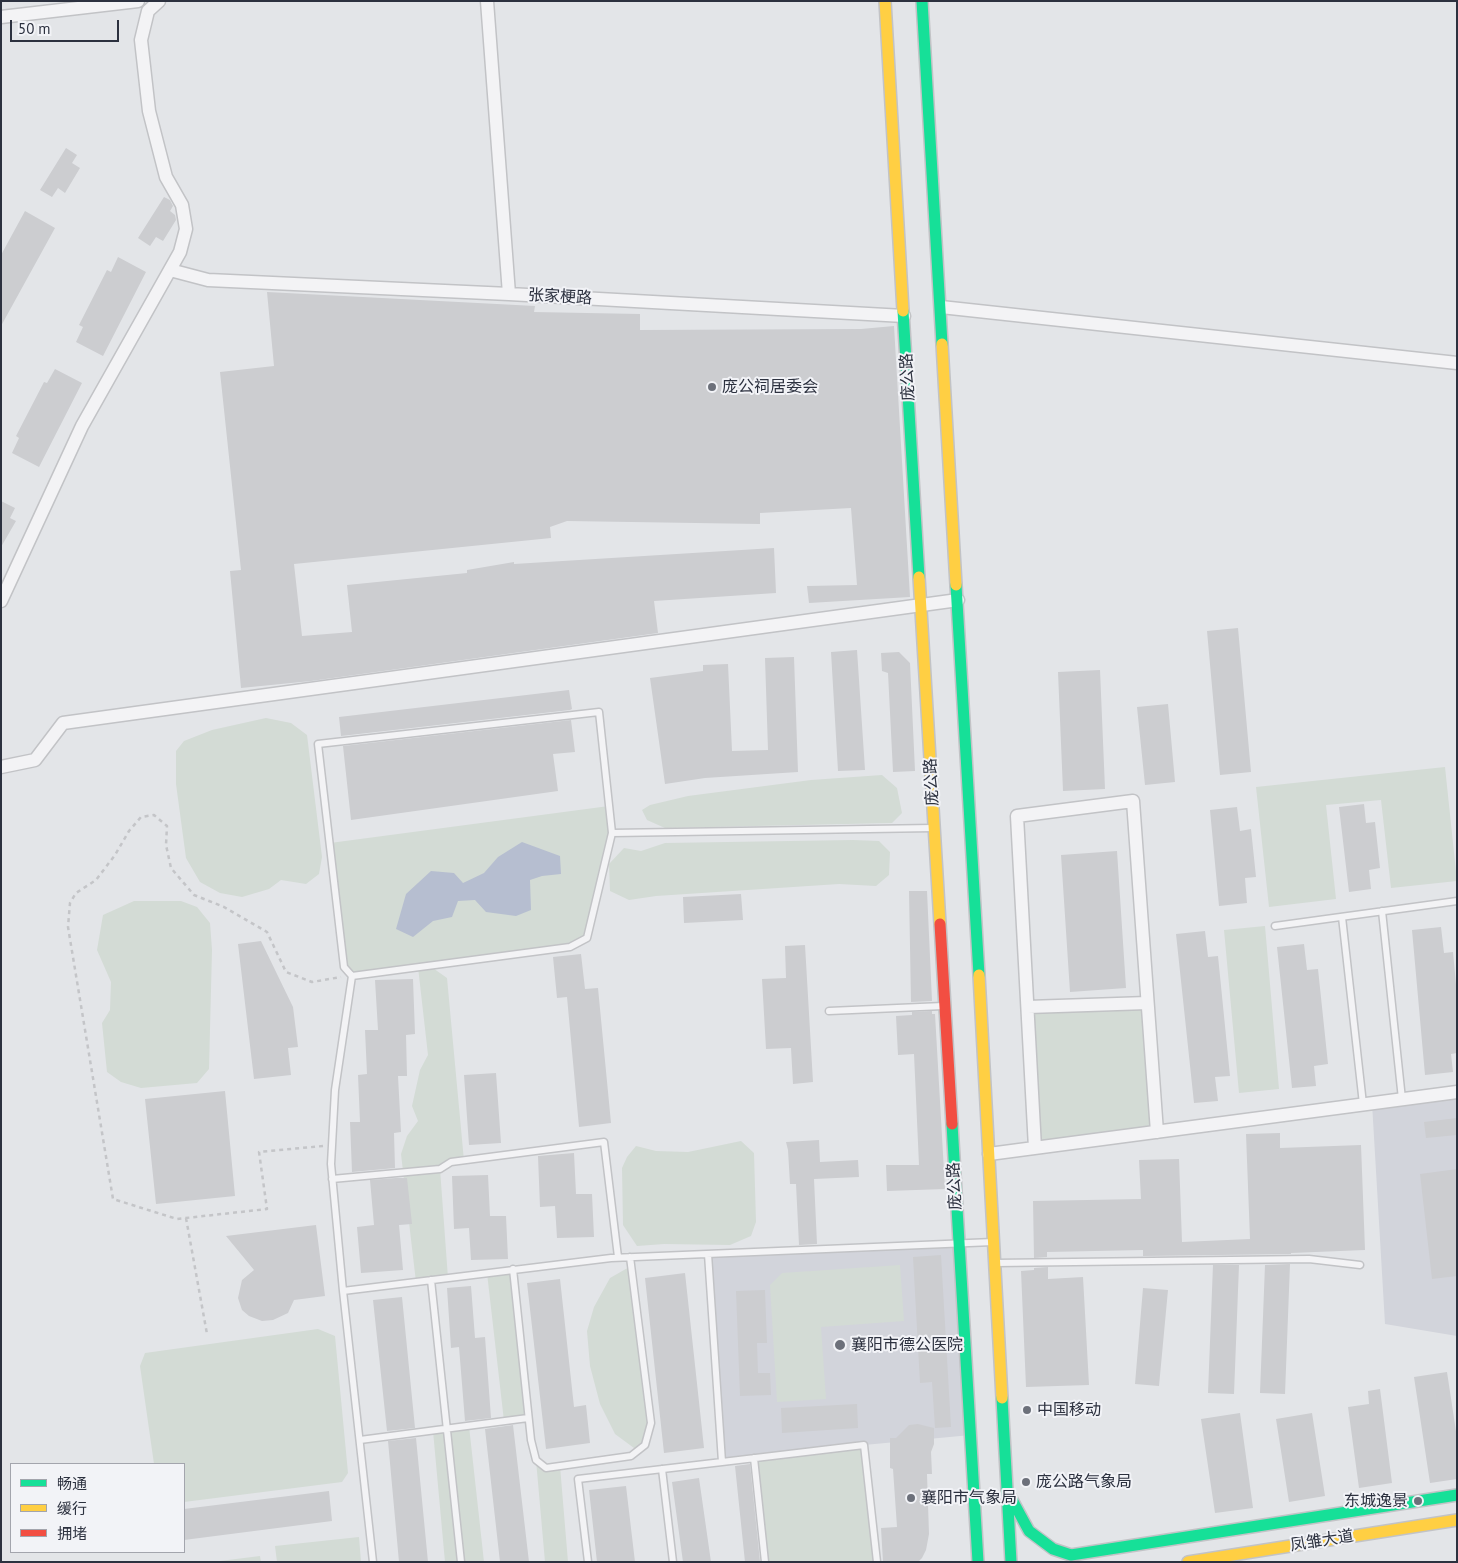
<!DOCTYPE html>
<html>
<head>
<meta charset="utf-8">
<style>
  body { margin:0 }
  #map { position:relative; width:1458px; height:1563px; overflow:hidden; background:#e3e5e8; font-family:"PT Sans","Noto Sans SC",sans-serif }
  canvas { display:block }
  .frame { position:absolute; inset:0; border:2px solid #2c313f; pointer-events:none }
  .legend { position:absolute; left:10px; top:1463px; width:175px; height:90px; box-sizing:border-box; background:#f2f3f7; border:1px solid #a3a5ad; margin:0; padding:6px 9px; list-style:none; font-size:15px; color:#2c313f }
  .legend li { display:flex; align-items:center; gap:10px; height:25px }
  .legend b { width:25px; border:1px solid #a3a5ad }
  .scale { position:absolute; left:10px; top:20px; width:109px; height:22px; box-sizing:border-box; border:2px solid #2c313f; border-top:0; padding-left:6px; font-size:15px; line-height:18px; white-space:nowrap; color:#2c313f; -webkit-text-stroke:4px #f2f3f7; paint-order:stroke }
</style>
</head>
<body>
<div id="map">
<canvas width="1458" height="1563"></canvas>
<div class="frame"></div>
<ul class="legend">
<li><b style="height:6px;background:#16e098"></b>畅通</li>
<li><b style="height:6px;background:#ffcf43"></b>缓行</li>
<li><b style="height:6px;background:#f24e42"></b>拥堵</li>
</ul>
<div class="scale">50 m</div>
</div>
<script>
const c = document.querySelector('canvas').getContext('2d');
c.lineJoin = 'round';
function paint(path, color) { c.fillStyle = color; c.fill(path, 'evenodd'); }
const poly = rows => new Path2D(rows.map(r => 'M' + r).join(''));
function trace(path, color, width, dash) { c.strokeStyle = color; c.lineWidth = width; c.lineCap = dash ? 'butt' : 'round'; c.setLineDash(dash || []); c.stroke(path); }
function write(font, color, halo, rows, align = 'center') {
  c.font = font + ' "PT Sans","Noto Sans SC",sans-serif'; c.lineWidth = 4; c.setLineDash([]); c.textBaseline = 'middle'; c.strokeStyle = halo; c.fillStyle = color; for (const [text, x, y, turn = 0] of rows) {
    c.save(); c.translate(x, y); c.rotate((+turn || 0) * Math.PI / 180); c.textAlign = isNaN(turn) ? turn : align; if (halo) c.strokeText(text, 0, 0); c.fillText(text, 0, 0); c.restore();
  }
}
paint(poly([
  [1457,1094,1457,1336,1385,1324,1372,1103],
  [958,1244,971,1435,864,1445,722,1462,708,1254]
]), '#d2d4db');
paint(poly([
  [266,718,291,723,307,735,322,857,319,874,306,884,281,880,269,889,242,897,220,893,200,882,186,858,176,784,176,751,184,741,212,730],
  [1445,767,1457,881,1391,888,1381,800,1326,805,1336,899,1269,907,1256,787],
  [882,775,897,788,902,813,892,823,665,828,647,820,642,810,650,805,688,796,811,780],
  [609,806,612,833,587,938,570,947,430,966,447,978,464,1161,440,1169,448,1278,416,1282,401,1154,407,1136,418,1121,412,1106,420,1070,428,1055,418,967,352,976,344,967,330,843],
  [853,840,879,841,890,852,889,875,876,886,839,884,656,896,629,900,610,891,609,864,624,848,641,851,665,843],
  [134,901,181,901,197,907,210,923,212,950,209,1069,197,1083,141,1088,121,1082,107,1072,102,1023,110,1010,111,982,97,950,103,915],
  [1265,926,1279,1089,1239,1093,1224,930],
  [1147,1003,1157,1132,1035,1148,1028,1007],
  [741,1141,754,1153,756,1222,751,1236,730,1245,664,1244,637,1246,623,1225,622,1168,627,1157,636,1146,656,1151,688,1152],
  [900,1265,904,1321,821,1327,826,1399,777,1402,770,1285,782,1273],
  [631,1266,651,1423,645,1445,638,1451,615,1434,600,1404,590,1366,587,1331,594,1307,610,1278],
  [513,1269,528,1418,504,1421,487,1273],
  [318,1329,335,1336,348,1473,342,1482,184,1502,184,1464,154,1464,140,1366,145,1353],
  [469,1426,484,1562,445,1562,433,1431],
  [864,1445,877,1562,765,1562,754,1458],
  [536,1460,546,1468,560,1466,568,1562,545,1562],
  [359,1537,361,1562,277,1562,275,1546],
  [260,1556,261,1562,212,1562]
]), '#d3dbd5');
paint(poly([
  [522,842,560,856,561,874,542,876,530,880,531,910,516,916,486,912,475,900,458,901,452,917,433,921,413,937,396,929,406,894,431,871,454,873,463,883,484,873,498,857]
]), '#b6bed0');
paint(poly([
  [66,148,77,155,72,163,80,168,65,193,58,188,52,197,40,190],
  [164,197,170,200,173,206,170,211,175,215,176,220,163,241,156,237,150,246,138,238],
  [25,211,55,228,1,326,1,255],
  [118,257,146,272,103,356,76,342,83,327,79,325,107,270,111,272],
  [267,292,535,306,534,312,640,314,640,330,861,329,894,326,910,597,809,603,807,586,857,585,851,508,760,513,760,524,567,521,550,527,551,538,294,564,302,636,352,632,347,585,467,573,467,570,514,562,514,564,774,548,776,593,654,601,658,633,311,681,241,688,230,571,241,570,220,372,274,366],
  [55,369,82,383,39,467,12,453,19,438,16,436,44,382,47,383],
  [1,501,15,508,10,518,16,521,1,547],
  [1238,628,1251,772,1220,775,1207,631],
  [857,650,865,770,838,771,831,652],
  [899,652,910,663,915,771,893,772,888,673,882,671,881,653],
  [794,657,798,772,705,778,665,784,650,678,703,671,703,665,728,664,732,751,768,750,765,658],
  [1100,670,1105,789,1063,791,1058,672],
  [569,690,572,709,570,710,341,736,339,717],
  [1168,704,1175,782,1145,785,1137,707],
  [571,720,575,752,553,754,558,791,351,820,343,746],
  [1364,804,1366,823,1375,822,1380,868,1369,870,1371,889,1349,892,1339,807],
  [1237,807,1240,831,1251,829,1256,877,1245,878,1247,903,1219,906,1210,810],
  [1117,851,1126,988,1070,992,1061,855],
  [909,891,927,891,932,1001,911,1002],
  [741,894,743,920,684,923,683,897],
  [1441,927,1444,953,1453,952,1457,995,1457,1053,1451,1054,1453,1072,1425,1075,1412,930],
  [1205,931,1208,957,1218,956,1230,1076,1215,1077,1218,1101,1194,1103,1176,934],
  [261,941,293,1007,298,1047,288,1048,291,1075,254,1079,238,944],
  [1304,944,1307,970,1318,969,1328,1064,1314,1066,1316,1086,1292,1088,1277,947],
  [805,945,813,1082,793,1084,791,1048,766,1049,762,979,786,978,785,946],
  [581,954,585,989,598,988,611,1123,579,1127,567,997,557,998,553,957],
  [413,979,415,1034,406,1035,407,1076,398,1076,401,1132,394,1133,395,1168,352,1172,350,1122,360,1122,358,1075,367,1074,365,1030,378,1030,375,980],
  [932,1011,932,1014,935,1014,945,1189,887,1191,886,1165,919,1165,914,1054,898,1055,896,1016,912,1015,912,1012],
  [496,1073,501,1143,469,1145,464,1075],
  [225,1091,235,1196,156,1204,145,1099],
  [1457,1118,1457,1135,1426,1138,1424,1122],
  [1280,1133,1280,1148,1361,1145,1365,1250,1291,1253,1291,1254,1143,1256,1143,1250,1047,1252,1047,1257,1034,1258,1033,1201,1141,1199,1139,1160,1179,1159,1182,1242,1250,1239,1246,1134],
  [819,1140,820,1162,858,1160,859,1177,814,1179,817,1244,799,1245,796,1184,790,1184,788,1150,786,1142],
  [574,1153,576,1194,592,1194,594,1237,557,1238,555,1206,540,1207,538,1156],
  [1457,1169,1457,1276,1432,1279,1420,1174],
  [488,1175,490,1216,506,1216,508,1259,471,1260,469,1228,454,1229,452,1176],
  [396,1178,407,1178,412,1224,399,1225,403,1270,361,1273,357,1227,374,1225,370,1180],
  [316,1225,325,1296,294,1300,288,1313,273,1320,262,1321,249,1316,242,1310,238,1298,242,1280,254,1270,226,1236],
  [941,1255,951,1427,935,1428,932,1382,920,1383,913,1257],
  [1290,1264,1285,1394,1260,1393,1265,1265],
  [1213,1265,1239,1265,1234,1394,1208,1393],
  [1048,1267,1048,1279,1083,1277,1089,1385,1026,1387,1021,1271,1034,1270,1034,1268],
  [685,1273,704,1448,664,1453,645,1278],
  [560,1279,574,1407,586,1405,590,1443,546,1449,527,1283],
  [471,1286,475,1338,485,1337,491,1418,465,1421,459,1347,451,1348,447,1288],
  [1143,1288,1168,1290,1159,1386,1135,1384],
  [765,1290,767,1343,757,1343,758,1373,770,1373,771,1395,740,1396,736,1291],
  [402,1297,415,1428,387,1431,373,1300],
  [1447,1372,1457,1438,1457,1479,1430,1483,1414,1377],
  [1380,1389,1392,1483,1359,1488,1348,1407,1369,1404,1368,1391],
  [857,1404,858,1428,782,1433,781,1408],
  [1240,1413,1253,1508,1215,1513,1201,1419],
  [1312,1413,1325,1496,1289,1502,1276,1419],
  [918,1424,934,1428,934,1444,931,1452,932,1474,927,1474,929,1534,926,1550,922,1558,918,1562,883,1562,881,1528,897,1527,893,1469,890,1468,890,1438,896,1438,909,1425],
  [513,1425,529,1562,500,1562,485,1429],
  [416,1438,428,1562,399,1562,388,1441],
  [750,1464,760,1562,745,1562,735,1466],
  [699,1478,711,1562,683,1562,672,1482],
  [626,1486,635,1562,597,1562,589,1490],
  [329,1491,332,1521,184,1540,184,1509]
]), '#cccdd0');
const lane = poly([
  [599,712,612,833,587,938,570,947,352,976,344,967,318,744,599,712],
  [612,833,933,828],
  [1382,911,1402,1099],
  [1342,917,1363,1104],
  [1275,926,1457,901],
  [829,1011,943,1006],
  [332,1179,440,1169,451,1162,604,1142,618,1257],
  [708,1254,722,1462,864,1445,877,1562],
  [996,1263,1309,1259,1360,1265],
  [513,1269,531,1440,536,1460,546,1468,631,1456,645,1445,651,1423,630,1257],
  [431,1280,461,1562],
  [343,1291,331,1164,335,1090,352,976],
  [360,1440,528,1418],
  [754,1458,765,1562],
  [662,1469,673,1562],
  [373,1562,343,1291,611,1258,993,1242],
  [588,1562,578,1479,722,1462]
]);
const street = poly([
  [487,1,509,294,904,316],
  [1,17,138,1],
  [170,270,208,280,509,294],
  [941,307,1457,363],
  [1,601,82,426,180,252,186,229,182,205,166,177,149,111,141,40,148,11,159,1],
  [1,767,35,760,63,723,958,600],
  [1028,1007,1147,1003],
  [1035,1148,1017,816,1133,801,1157,1132],
  [989,1154,1457,1092]
]);
const fast = poly([
  [922,1,942,344],
  [903,311,919,577],
  [956,585,979,975],
  [952,1124,978,1562],
  [1002,1398,1011,1562],
  [1010,1496,1029,1531,1053,1549,1071,1555,1457,1495]
]);
const slow = poly([
  [885,1,903,311],
  [942,344,956,585],
  [919,577,940,924],
  [979,975,1002,1398],
  [1188,1562,1457,1520]
]);
const jam = poly([
  [940,924,952,1124]
]);
trace(lane, '#c2c3c6', 9);
trace(street, '#c2c3c6', 15);
trace(fast, '#c2c3c6', 14);
trace(slow, '#c2c3c6', 14);
trace(jam, '#c2c3c6', 14);
trace(poly([
  [323,1146,259,1152,267,1209,177,1219,113,1199,68,927,70,903,76,893,96,880,115,855,129,831,141,817,154,815,167,826,166,845,171,868,194,895,224,907,267,932,286,972,312,982,341,977],
  [186,1218,207,1334]
]), '#c4c5c8', 2.5, [4, 4]);
trace(lane, '#f3f3f5', 6);
trace(street, '#f3f3f5', 12);
trace(fast, '#16e098', 11);
trace(slow, '#ffcf43', 11);
trace(jam, '#f24e42', 11);
for (const [x, y, r, color] of [
  [712,387,5,"#6c707a"],
  [840,1345,6,"#6c707a"],
  [1027,1410,5,"#6c707a"],
  [1026,1482,5,"#6c707a"],
  [911,1498,5,"#6c707a"],
  [1418,1501,5,"#6c707a"]
]) { const dot = new Path2D(); dot.arc(x, y, r, 0, 2 * Math.PI); c.fillStyle = color; c.fill(dot); trace(dot, '#f2f3f7', 2); }
write('16px', '#2c313f', '#f2f3f7', [
  ["张家梗路",560,297,3],
  ["庞公路",908,377,-93],
  ["庞公路",932,782,-93],
  ["庞公路",955,1186,-93],
  ["凤雏大道",1322,1541,-9]
]);
write('16px', '#2c313f', '#f2f3f7', [
  ["庞公祠居委会",722,387],
  ["襄阳市德公医院",851,1345],
  ["中国移动",1037,1410],
  ["庞公路气象局",1036,1482],
  ["襄阳市气象局",921,1498],
  ["东城逸景",1408,1501,"right"]
], 'left');
</script>
</body>
</html>
